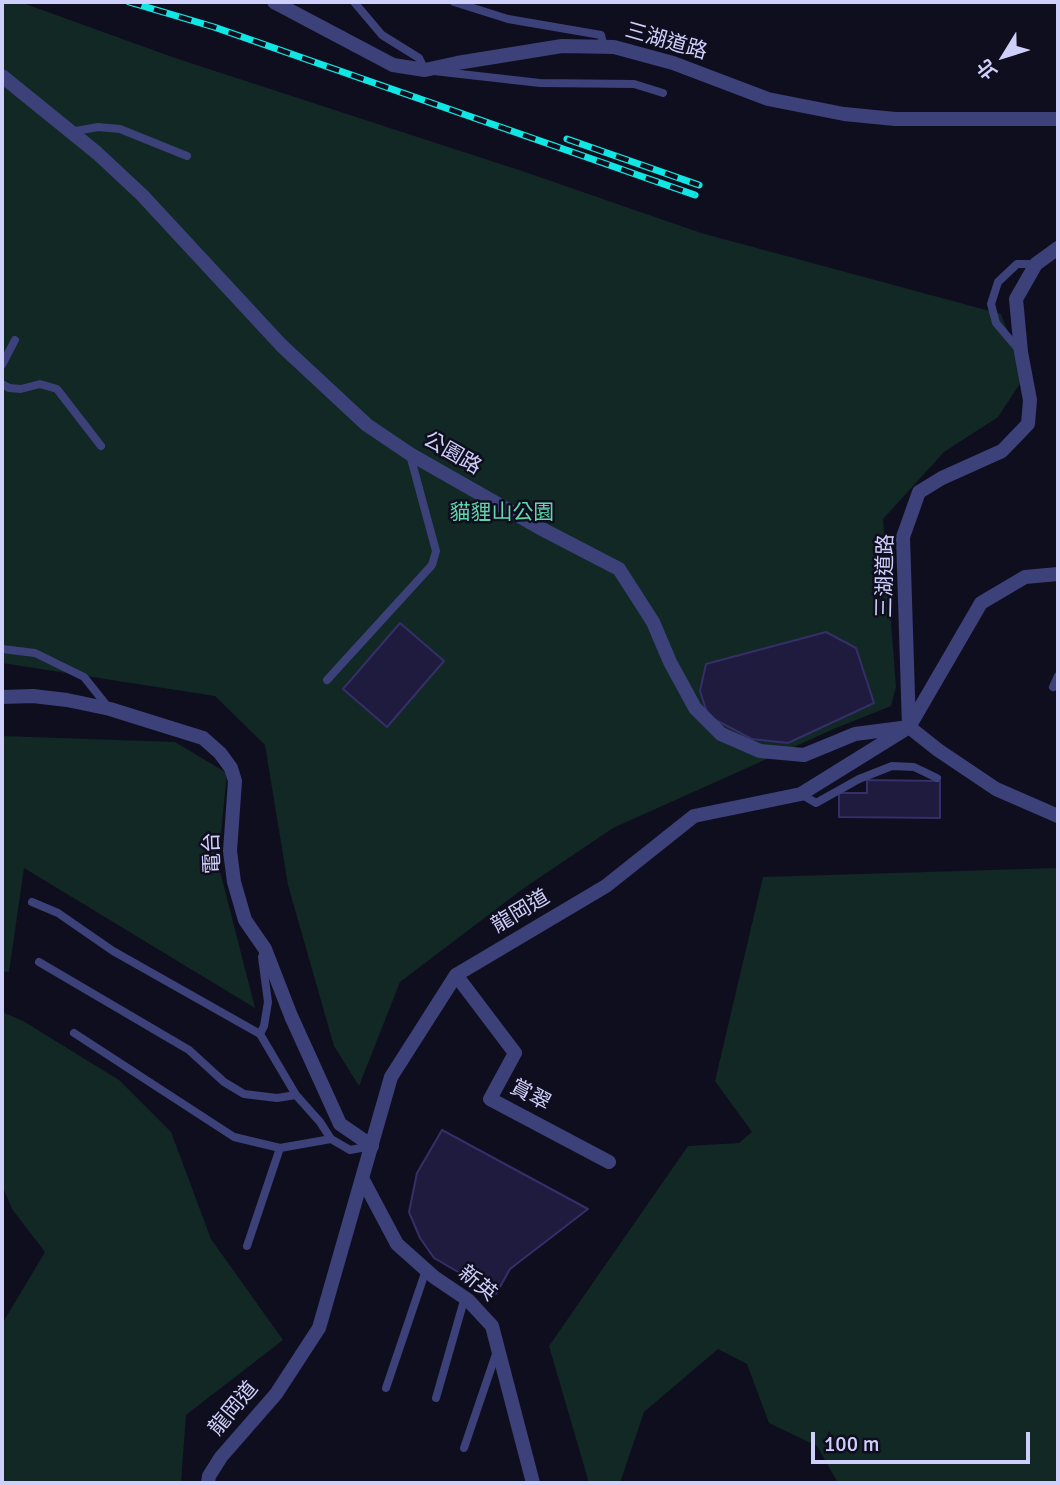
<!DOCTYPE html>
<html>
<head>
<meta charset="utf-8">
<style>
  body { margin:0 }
  #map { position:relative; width:1060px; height:1485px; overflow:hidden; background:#0f0e1e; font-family:Signika,"Noto Sans TC",sans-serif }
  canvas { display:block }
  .frame { position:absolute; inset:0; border:4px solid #cfcffc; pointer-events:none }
  .north { position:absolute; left:969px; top:21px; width:70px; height:70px; -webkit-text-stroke:5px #0f0e1e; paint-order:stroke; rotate:232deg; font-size:19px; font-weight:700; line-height:28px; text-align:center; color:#cfcffc }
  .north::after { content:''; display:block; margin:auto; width:24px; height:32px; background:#cfcffc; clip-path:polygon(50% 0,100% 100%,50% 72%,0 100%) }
  .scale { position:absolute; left:811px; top:1432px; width:219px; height:32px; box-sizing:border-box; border:4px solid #cfcffc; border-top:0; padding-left:9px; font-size:21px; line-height:24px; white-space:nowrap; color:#cfcffc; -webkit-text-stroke:5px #0f0e1e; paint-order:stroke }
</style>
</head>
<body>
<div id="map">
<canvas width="1060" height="1485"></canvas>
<div class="frame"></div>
<div class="north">北</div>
<div class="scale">100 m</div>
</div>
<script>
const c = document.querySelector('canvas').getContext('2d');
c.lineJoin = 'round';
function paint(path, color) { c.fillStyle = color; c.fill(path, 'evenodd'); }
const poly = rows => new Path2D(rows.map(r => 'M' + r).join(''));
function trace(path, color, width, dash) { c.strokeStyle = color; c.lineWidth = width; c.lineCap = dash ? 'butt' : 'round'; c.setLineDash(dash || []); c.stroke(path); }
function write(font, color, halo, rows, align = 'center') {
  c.font = font + ' Signika,"Noto Sans TC",sans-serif'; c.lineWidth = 5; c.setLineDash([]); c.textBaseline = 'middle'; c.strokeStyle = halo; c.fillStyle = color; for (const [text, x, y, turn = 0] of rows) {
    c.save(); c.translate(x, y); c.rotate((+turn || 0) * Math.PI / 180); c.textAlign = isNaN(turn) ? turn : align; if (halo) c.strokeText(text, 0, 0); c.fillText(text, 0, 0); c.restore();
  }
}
paint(poly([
  [2,2,20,2,175,58,525,172,701,233,1001,314,1025,376,998,417,944,452,883,519,896,687,891,706,836,728,613,828,524,888,400,982,359,1086,334,1046,288,885,265,745,215,696,2,663],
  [2,736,175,742,227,773,218,863,255,1008,24,868,9,972,2,971],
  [1058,868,1058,1483,838,1483,817,1446,769,1423,747,1364,718,1349,644,1412,620,1483,589,1483,549,1346,688,1146,739,1143,752,1132,715,1081,763,877],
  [2,1012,23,1021,119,1080,171,1132,211,1239,283,1340,186,1415,181,1483,2,1483,2,1324,45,1252,12,1209,2,1185]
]), '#112824');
const building = poly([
  [400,623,444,661,387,727,343,689,400,623],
  [826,632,856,648,874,703,788,743,752,739,708,716,700,691,706,664,826,632],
  [867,780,940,781,940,818,839,817,839,793,867,793,867,780],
  [442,1130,588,1209,510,1269,496,1294,434,1258,420,1238,409,1212,417,1173,442,1130]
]);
paint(building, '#1e1b3e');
trace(building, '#342f68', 2);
trace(poly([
  [354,2,382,35,419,58,425,70,540,83,634,84,663,93],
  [454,2,508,19,601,35,604,47],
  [70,132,98,127,120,129,187,156],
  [1019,350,996,323,991,304,998,282,1017,264,1036,264],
  [2,365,15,340],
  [2,384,9,388,21,389,40,384,57,389,101,446],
  [2,649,35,653,84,677,108,707],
  [327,680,432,565,436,551,410,455],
  [1053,687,1058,676],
  [801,794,816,803,859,779,892,766,914,767,937,778],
  [32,902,58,913,113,951,260,1034,264,1026,268,1002,262,957,264,952],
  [39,962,189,1050,224,1082,244,1094,277,1098,296,1095],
  [74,1033,234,1137,280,1148,331,1139],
  [260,1034,296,1095,320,1122,331,1139,350,1150,372,1146],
  [247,1246,280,1148],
  [386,1388,426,1270],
  [436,1398,465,1297],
  [464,1448,497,1351]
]), '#3c417a', 8);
trace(poly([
  [2,76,97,153,142,195,282,346,367,425,410,454,540,528,619,569,653,622,670,662,695,708,721,734,760,751,804,755,855,734,909,727],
  [2,697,33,696,67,700,110,709,203,738,220,753,231,768,235,781,230,851,234,882,245,920,265,949,291,1016,340,1124,372,1146],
  [456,975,515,1053,490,1099,609,1162],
  [363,1180,397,1244,434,1277,468,1300,492,1326,533,1483]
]), '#3c417a', 14);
trace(poly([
  [274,2,393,65,425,70,457,63,562,46,614,47,673,63,768,99,844,114,895,119,1058,119],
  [1058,248,1036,264,1016,299,1021,352,1030,400,1028,424,1002,451,942,478,919,492,903,537,909,727,938,750,996,789,1058,816],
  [208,1483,209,1476,221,1457,276,1394,319,1328,391,1077,456,975,606,886,694,816,801,794,909,727,981,603,1025,577,1058,574]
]), '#3c417a', 14);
const rail = poly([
  [129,2,214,27,695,195],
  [567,139,699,185]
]);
trace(rail, '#10e6e3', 7);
trace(rail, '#0f0e1e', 4.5, [13]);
write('21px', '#cfcffc', '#0f0e1e', [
  ["三湖道路",666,42,16],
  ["公園路",452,454,30],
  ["三湖道路",886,576,-89],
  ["電台",213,853,-92],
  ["龍岡道",521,912,-31],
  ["賞翠",530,1096,28],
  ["新英",477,1284,40],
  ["龍岡道",234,1409,-50]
]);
write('21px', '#61d6ab', '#0f0e1e', [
  ["貓貍山公園",502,513]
]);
</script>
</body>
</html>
